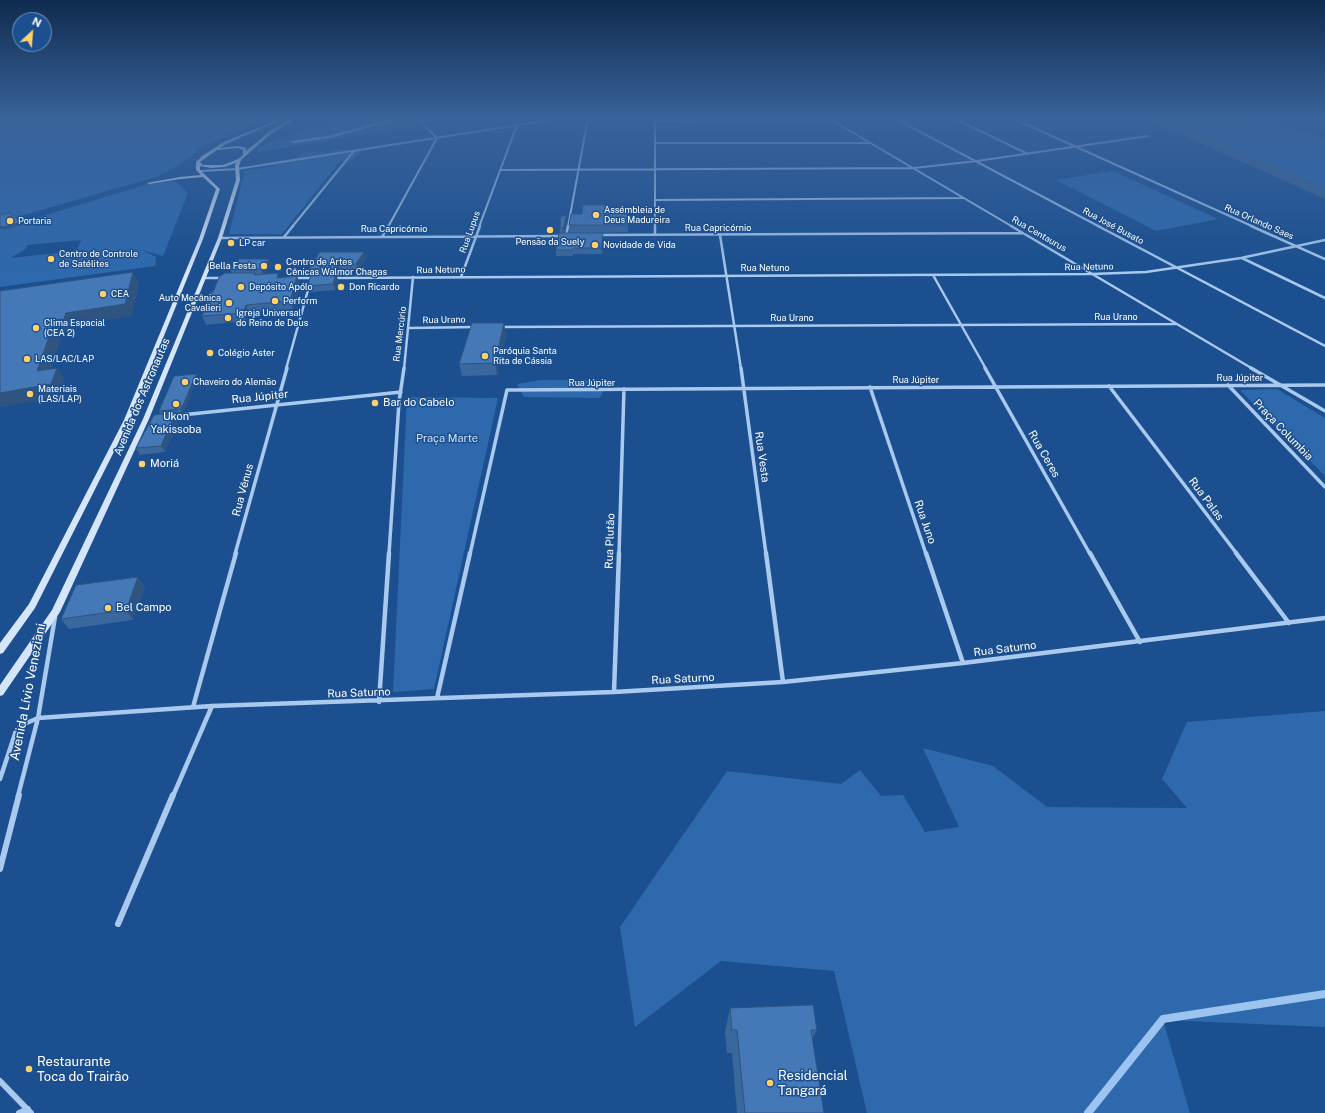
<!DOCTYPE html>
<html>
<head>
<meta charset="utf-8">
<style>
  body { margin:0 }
  #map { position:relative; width:1325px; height:1113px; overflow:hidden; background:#1b4f8f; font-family:"Public Sans",sans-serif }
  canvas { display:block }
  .north { position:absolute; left:12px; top:12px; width:40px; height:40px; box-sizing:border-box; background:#1b4f8f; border:1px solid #7695bc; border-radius:50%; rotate:26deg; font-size:11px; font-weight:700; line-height:16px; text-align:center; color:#fff }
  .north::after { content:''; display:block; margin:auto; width:14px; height:18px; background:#ffd166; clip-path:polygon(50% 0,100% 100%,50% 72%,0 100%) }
</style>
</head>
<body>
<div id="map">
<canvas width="1325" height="1113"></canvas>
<div class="north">N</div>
</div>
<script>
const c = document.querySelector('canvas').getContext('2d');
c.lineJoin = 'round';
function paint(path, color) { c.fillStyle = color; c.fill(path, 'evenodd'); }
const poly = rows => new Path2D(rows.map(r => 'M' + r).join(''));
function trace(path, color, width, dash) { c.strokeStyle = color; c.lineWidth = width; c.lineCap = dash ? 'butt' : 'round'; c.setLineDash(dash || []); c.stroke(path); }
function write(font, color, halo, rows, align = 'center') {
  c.font = font + ' "Public Sans",sans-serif'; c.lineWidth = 3; c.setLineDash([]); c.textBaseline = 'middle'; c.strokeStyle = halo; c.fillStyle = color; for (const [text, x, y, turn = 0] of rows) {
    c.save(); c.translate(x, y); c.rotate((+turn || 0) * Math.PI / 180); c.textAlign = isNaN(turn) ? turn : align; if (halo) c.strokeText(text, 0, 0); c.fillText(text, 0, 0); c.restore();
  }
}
paint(poly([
  [0,118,269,118,207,144,179,165,159,176,0,222],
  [375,118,421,118,417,126,258,152,258,147,305,130],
  [1156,118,1250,118,1325,137,1325,194],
  [337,149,357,150,361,153,350,161,339,162,282,234,229,234,244,174,243,171,276,166,271,162,296,158,307,152,328,152],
  [1113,171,1218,219,1156,231,1056,180],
  [175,181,188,193,163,256,142,250,156,257,155,266,0,287,0,229,148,184],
  [81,240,77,250,87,250,10,258,26,249,27,245],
  [541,380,597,380,599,388,603,391,600,398,524,397,517,384],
  [1277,389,1325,418,1325,476,1240,390],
  [407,397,498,398,434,689,393,692],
  [1325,711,1325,1027,1163,1020,1190,1113,867,1113,834,971,721,961,635,1027,620,927,727,771,841,784,860,770,881,796,903,795,925,832,959,827,923,748,993,766,1047,807,1187,808,1162,779,1187,722]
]), '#2e69ad');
trace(poly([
  [293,142,329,137,399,118]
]), '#9cc4f0', 2.5);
trace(poly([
  [1088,1113,1163,1019,1325,994]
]), '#9cc4f0', 8);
paint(poly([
  [1150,118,1167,118,1325,188,1325,199,1151,121,1150,118]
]), '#3c6290');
trace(poly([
  [655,118,655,227],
  [828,118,1013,227],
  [894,118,1100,227],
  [953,118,1028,154],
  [1012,118,1254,227],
  [426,120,436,118],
  [655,121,831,120],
  [655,143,869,143],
  [500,170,914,168,977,161,1148,136],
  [200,171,237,169,563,118],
  [655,200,963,198],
  [292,227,354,151],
  [388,227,437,138,420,121,426,120,424,118],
  [479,227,517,125],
  [568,227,588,118]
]), '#a9c9ee', 2);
trace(poly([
  [655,226,655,235],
  [1011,226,1253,369],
  [1098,226,1325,346],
  [1251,226,1325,259],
  [599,235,1023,233],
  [720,235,741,369],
  [566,236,568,226],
  [284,237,293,226],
  [382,237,388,226],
  [220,238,562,236],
  [1242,258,1325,298],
  [933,275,986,369],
  [461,277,480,226],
  [203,278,223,278],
  [293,278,315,278],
  [331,278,1092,274,1146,272,1241,258,1325,240],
  [500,327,1175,324],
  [409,328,475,327],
  [286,369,310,283],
  [404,369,413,277]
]), '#a9c9ee', 2.5);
trace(poly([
  [741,368,766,554],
  [985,368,1090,554],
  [1251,368,1325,411],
  [1228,385,1325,487],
  [1109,386,1237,554],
  [870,387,926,554],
  [172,416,401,392],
  [235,554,287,368],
  [389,554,399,402,404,368],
  [470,554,507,390,1325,385],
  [619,554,624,389]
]), '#a9c9ee', 3.5);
trace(poly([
  [766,553,783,682],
  [926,553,963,663],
  [1090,553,1140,642],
  [1236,553,1289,623],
  [614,692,619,553],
  [437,698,470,553],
  [379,702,389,553],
  [193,707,236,553],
  [0,779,16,731,22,725,38,718,212,706,614,692,783,682,963,663,1325,618],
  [18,796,38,718,55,617],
  [173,796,212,706]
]), '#a9c9ee', 4.5);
trace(poly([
  [0,869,19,795],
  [118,924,173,795],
  [0,1081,31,1113],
  [19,1113,28,1109]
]), '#a9c9ee', 6);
paint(poly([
  [281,118,286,118,226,144,220,148,238,146,246,148,246,151,270,131,292,118,297,118,272,133,241,160,239,166,240,180,222,238,149,419,60,612,3,695,0,696,0,685,52,610,143,419,218,238,236,180,235,166,236,163,224,167,211,168,200,166,200,170,220,189,203,239,130,420,35,608,3,653,0,654,0,643,29,604,124,420,199,239,216,189,203,177,180,179,149,184,147,183,180,177,201,175,196,170,196,162,202,156,224,142,281,118],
  [238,148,243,150,243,155,238,159,223,165,203,165,200,162,217,150,238,148]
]), '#d6e6fa');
paint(poly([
  [608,205,608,210,628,210,628,232,589,233,603,238,602,254,573,254,573,256,556,256,556,250,560,233,560,228,566,216,566,222,564,233,569,233,569,225,582,214],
  [366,258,358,270,340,270,339,275,336,275,338,280,335,290,310,292,308,286,311,275,309,269],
  [269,259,271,265,264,274,280,277,300,284,293,309,249,313,246,321,206,325,202,316,205,311,203,307,213,292,232,273,230,269],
  [504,323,506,335,497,375,462,376,459,364],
  [196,374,197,377,186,406,182,412,176,413,179,419,165,452,140,455,136,448,160,414,159,411],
  [145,587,133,620,69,629,61,619],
  [730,1008,817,1030,812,1039,824,1113,737,1113,732,1053,727,1053,725,1032]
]), '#3a679d');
paint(poly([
  [566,216,566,222,564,233,563,228],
  [22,222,24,224,4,230,3,227],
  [603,233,603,238,602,254,601,248],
  [364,252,366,258,358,270,356,264],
  [269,259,271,265,263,275,261,269],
  [338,264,340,270,339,275,337,269],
  [133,272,139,284,132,316,73,325,71,331,63,332,46,384,37,371,55,320],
  [278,273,281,281,277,278],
  [336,274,338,280,335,290,333,284],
  [297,276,300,284,293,309,290,301],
  [246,305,249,313,246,321,243,313],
  [504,323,506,335,497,375,495,363],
  [57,368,65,380,59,397,0,407,0,393],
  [196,374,197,377,186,406,182,412,180,409],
  [176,412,179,419,165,452,161,446],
  [138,577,145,587,133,620,126,610]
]), '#305480');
const building = poly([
  [583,205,608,205,607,210,628,210,628,225,569,225,571,214,582,214,583,205],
  [9,213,22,222,3,227,0,226,0,215,9,213],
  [561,216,566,216,563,228,560,228,561,216],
  [559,233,603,233,601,248,573,248,572,250,556,250,559,233],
  [320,252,364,252,356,264,338,264,337,269,309,269,320,252],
  [239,259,269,259,261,269,230,269,239,259],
  [133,272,125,304,66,313,64,319,55,320,37,371,57,368,51,384,0,393,0,291,133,272],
  [225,273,256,273,254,275,278,273,277,278,297,276,290,301,246,305,243,313,202,316,206,307,203,307,210,292,213,292,219,277,225,273],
  [311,274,336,274,333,284,308,286,311,274],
  [472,323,504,323,495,363,459,364,472,323],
  [196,374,184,403,180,409,159,411,174,376,196,374],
  [176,412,161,446,136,448,154,415,176,412],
  [138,577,126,610,61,619,76,585,138,577],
  [813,1005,817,1030,811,1030,824,1113,745,1113,737,1030,732,1030,730,1008,813,1005]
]);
paint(building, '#4478b7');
trace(building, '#305480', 1);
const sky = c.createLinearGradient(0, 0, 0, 274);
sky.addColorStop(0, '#0f2b4f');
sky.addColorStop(0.43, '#39639b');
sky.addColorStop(1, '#39639b00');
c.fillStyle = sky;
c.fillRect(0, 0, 1325, 274);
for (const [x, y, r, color] of [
  [596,215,4,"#ffd166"],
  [10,221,4,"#ffd166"],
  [550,230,4,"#ffd166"],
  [231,243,4,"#ffd166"],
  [595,245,4,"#ffd166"],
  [51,259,4,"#ffd166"],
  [264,266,4,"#ffd166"],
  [278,267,4,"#ffd166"],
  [241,287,4,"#ffd166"],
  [341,287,4,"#ffd166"],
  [103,294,4,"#ffd166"],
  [275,301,4,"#ffd166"],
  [229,303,4,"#ffd166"],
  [228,318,4,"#ffd166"],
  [36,328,4,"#ffd166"],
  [210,353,4,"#ffd166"],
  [485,356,4,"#ffd166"],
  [27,359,4,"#ffd166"],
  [185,382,4,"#ffd166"],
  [30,394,4,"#ffd166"],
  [375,403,4,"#ffd166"],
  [176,404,4,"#ffd166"],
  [142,464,4,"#ffd166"],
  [108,608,4,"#ffd166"],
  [29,1069,4,"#ffd166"],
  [770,1083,4,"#ffd166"]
]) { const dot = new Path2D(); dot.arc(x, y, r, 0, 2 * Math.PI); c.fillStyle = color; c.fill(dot); trace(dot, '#1b4f8f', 1.5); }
write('9px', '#fff', '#1b4f8f', [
  ["Assémbleia de",604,210],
  ["Deus Madureira",604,220],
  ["Portaria",18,221],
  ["Pensão da Suely",550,242,"center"],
  ["LP car",239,243],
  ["Novidade de Vida",603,245],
  ["Centro de Controle",59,254],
  ["de Satélites",59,264],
  ["Centro de Artes",286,262],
  ["Cênicas Walmor Chagas",286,272],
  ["Bella Festa",256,266,"right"],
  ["Depósito Apólo",249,287],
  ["Don Ricardo",349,287],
  ["CEA",111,294],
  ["Auto Mecânica",221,298,"right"],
  ["Cavalieri",221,308,"right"],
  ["Perform",283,301],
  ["Igreja Universal",236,313],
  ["do Reino de Deus",236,323],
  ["Clima Espacial",44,323],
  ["(CEA 2)",44,333],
  ["Paróquia Santa",493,351],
  ["Rita de Cássia",493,361],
  ["Colégio Aster",218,353],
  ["LAS/LAC/LAP",35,359],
  ["Chaveiro do Alemão",193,382],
  ["Materiais",38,389],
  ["(LAS/LAP)",38,399]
], 'left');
write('9px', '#fff', '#1b4f8f', [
  ["Rua Orlando Saes",1259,222,24],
  ["Rua José Busato",1113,226,28],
  ["Rua Capricórnio",718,228],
  ["Rua Capricórnio",394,229],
  ["Rua Lupus",470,232,-70],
  ["Rua Centaurus",1039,234,30],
  ["Rua Netuno",1089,267,-1],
  ["Rua Netuno",765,268],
  ["Rua Netuno",441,270,-1],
  ["Rua Urano",1116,317],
  ["Rua Urano",792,318],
  ["Rua Urano",444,320,-1],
  ["Rua Mercúrio",400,334,-83],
  ["Rua Júpiter",1240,378],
  ["Rua Júpiter",916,380],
  ["Rua Júpiter",592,383]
]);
write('11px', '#fff', '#1b4f8f', [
  ["Avenida dos Astronautas",142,397,-67],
  ["Rua Júpiter",260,397,-6],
  ["Praça Columbia",1283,430,46],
  ["Rua Ceres",1044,454,60],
  ["Rua Vesta",762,457,82],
  ["Rua Vênus",243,490,-75],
  ["Rua Palas",1206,499,53],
  ["Rua Juno",925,522,71],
  ["Rua Plutão",610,541,-88],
  ["Rua Saturno",1005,649,-7],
  ["Rua Saturno",683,679,-3],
  ["Rua Saturno",359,693,-2]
]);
write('11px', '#fff', '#1b4f8f', [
  ["Bar do Cabelo",383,403],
  ["Ukon",176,417,"center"],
  ["Yakissoba",176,430,"center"],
  ["Moriá",150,464],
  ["Bel Campo",116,608]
], 'left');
write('11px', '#cfe3fa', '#1b4f8f', [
  ["Praça Marte",447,439]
]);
write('13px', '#fff', '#1b4f8f', [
  ["Avenida Lívio Veneziani",28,692,-79]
]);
write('13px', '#fff', '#1b4f8f', [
  ["Restaurante",37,1062],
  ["Toca do Trairão",37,1077],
  ["Residencial",778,1076],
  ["Tangará",778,1091]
], 'left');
</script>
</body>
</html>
